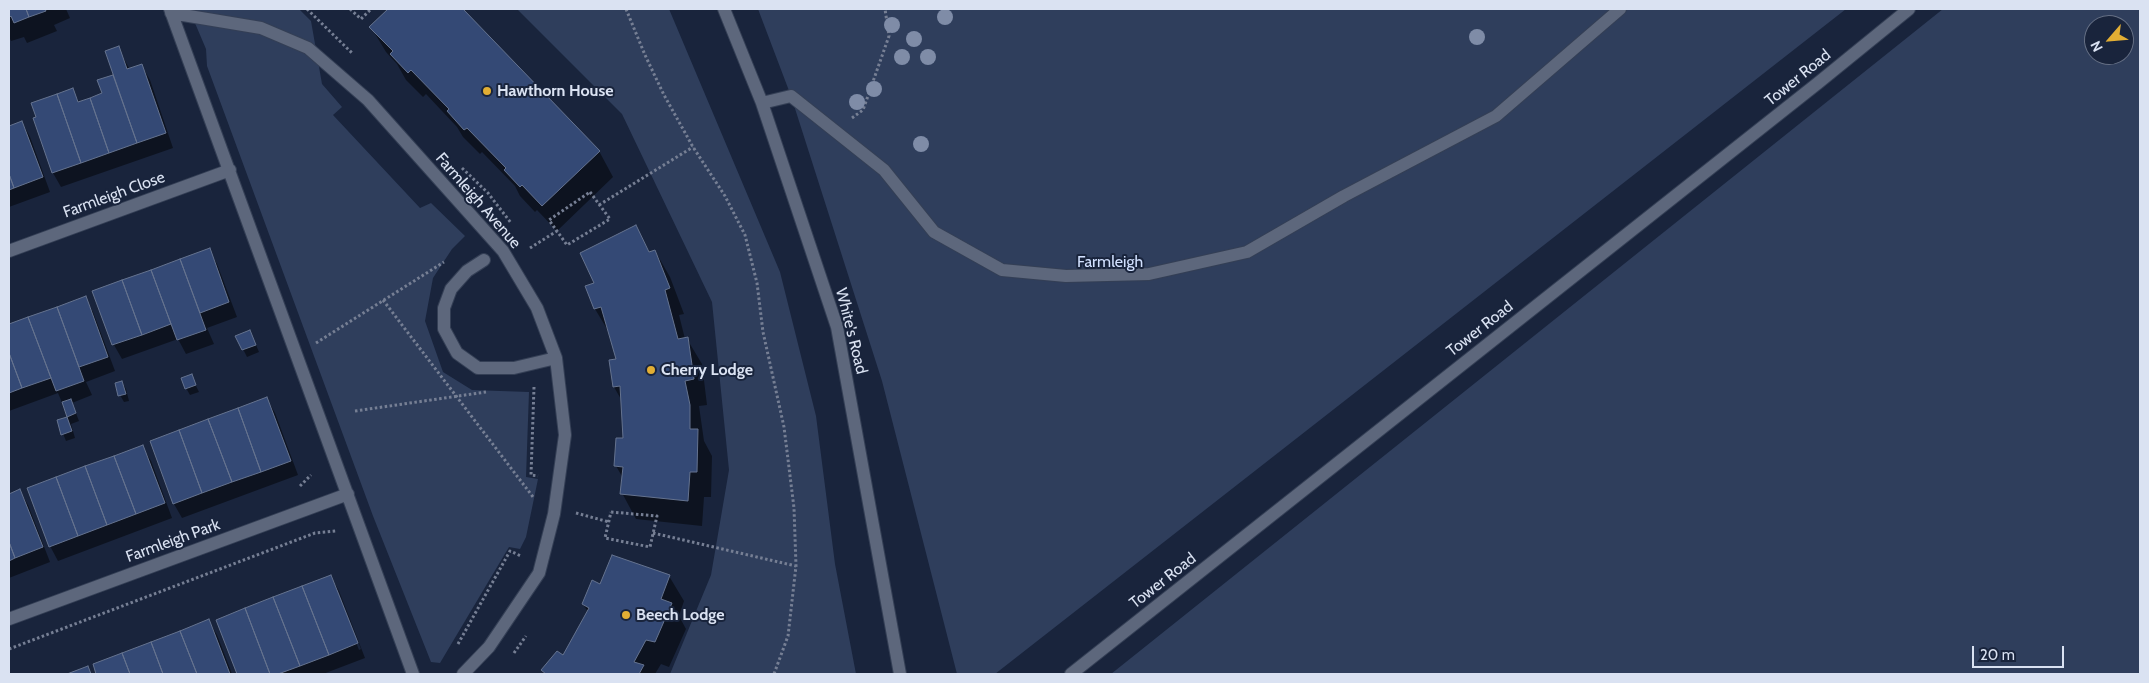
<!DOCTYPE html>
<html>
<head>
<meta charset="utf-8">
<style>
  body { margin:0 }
  #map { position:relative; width:2149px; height:683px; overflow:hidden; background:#19243c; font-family:Cabin,sans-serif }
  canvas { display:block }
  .frame { position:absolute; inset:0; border:10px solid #dae2f2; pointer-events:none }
  .north { position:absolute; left:2084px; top:15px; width:50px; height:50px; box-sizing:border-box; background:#19243c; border:1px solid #667085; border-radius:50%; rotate:243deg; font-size:14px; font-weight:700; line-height:20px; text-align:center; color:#dae2f2 }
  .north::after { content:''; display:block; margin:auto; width:18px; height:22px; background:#e2ae34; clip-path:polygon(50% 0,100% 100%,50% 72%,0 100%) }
  .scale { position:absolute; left:1972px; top:646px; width:92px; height:22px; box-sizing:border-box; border:2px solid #dae2f2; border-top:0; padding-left:6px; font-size:15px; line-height:18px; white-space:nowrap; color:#dae2f2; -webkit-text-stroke:4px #19243c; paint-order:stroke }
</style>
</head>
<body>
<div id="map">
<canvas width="2149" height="683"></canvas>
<div class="frame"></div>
<div class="north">N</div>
<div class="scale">20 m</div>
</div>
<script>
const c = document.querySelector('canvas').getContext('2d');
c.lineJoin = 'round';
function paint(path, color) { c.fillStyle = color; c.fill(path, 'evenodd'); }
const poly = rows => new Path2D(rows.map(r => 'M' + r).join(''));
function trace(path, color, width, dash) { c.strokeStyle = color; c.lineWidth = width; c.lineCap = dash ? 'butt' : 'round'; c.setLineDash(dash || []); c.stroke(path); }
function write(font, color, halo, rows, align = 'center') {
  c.font = font + ' Cabin,sans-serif'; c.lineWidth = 4; c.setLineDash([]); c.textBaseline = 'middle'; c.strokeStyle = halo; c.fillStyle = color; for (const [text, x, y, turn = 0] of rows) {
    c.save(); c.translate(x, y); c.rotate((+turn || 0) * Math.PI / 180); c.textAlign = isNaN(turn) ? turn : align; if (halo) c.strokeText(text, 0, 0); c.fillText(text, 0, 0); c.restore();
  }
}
paint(poly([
  [189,9,299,9,311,21,322,84,342,107,333,115,420,208,431,203,465,236,452,249,433,278,425,321,443,372,472,390,529,392,526,477,538,479,526,537,520,549,509,547,440,663,431,662,373,516,207,66,206,49],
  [517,9,669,9,780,272,816,416,835,564,856,674,670,674,711,575,729,470,712,302,622,114],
  [758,9,1846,9,995,674,957,674,882,381,791,96],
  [1943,9,2140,9,2140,674,1111,674],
  [2094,25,2124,25,2124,55,2094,55]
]), '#2f3e5c');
paint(poly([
  [9,9,66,9,70,18,54,25,57,31,27,43,24,37,11,41,9,37],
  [390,9,461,9,599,151,613,177,557,231,537,210,535,212,520,196,515,186,482,152,480,154,463,137,457,127,426,94,423,97,406,80,397,64,386,52,371,27],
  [118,48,130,70,142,66,150,80,173,148,61,187,53,173,38,118,72,90,80,103,104,94,99,81,115,75],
  [22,122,30,137,50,192,9,207,9,127],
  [635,227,650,253,655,251,670,277,684,314,679,315,685,339,687,339,702,364,707,405,699,406,704,441,712,456,711,497,704,497,702,526,636,519,622,493,623,478,616,466,625,440,622,401,614,387,618,360,610,334,595,309,587,287,595,283],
  [209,250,217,264,237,317,207,328,214,344,186,354,178,339,122,359,114,345,94,292],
  [85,297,93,312,115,371,86,382,92,395,72,403,79,421,71,424,75,438,66,441,58,421,68,417,58,393,9,411,9,326],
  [250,331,259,352,247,357,237,337],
  [191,376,199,392,190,395,186,388],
  [122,382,126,389,129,401,124,402,120,395],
  [267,399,275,413,298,475,182,518,174,504,151,441],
  [142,446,151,461,172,518,58,561,50,546],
  [20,491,28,505,50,562,9,578,9,495],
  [669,576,684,601,679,616,686,629,669,667,661,664,655,674,545,674,543,670,564,657,588,612,583,604,601,586],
  [331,577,339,591,365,658,323,674,238,674,218,620],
  [336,590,338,590,361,649,359,650],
  [209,621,217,635,232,674,98,674,94,665]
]), '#0007');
const building = poly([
  [9,9,26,9,29,17,14,23,11,16,9,18,9,9],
  [26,9,45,9,46,11,29,17,26,9],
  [388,9,463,9,600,151,542,206,522,185,520,187,504,170,506,168,467,128,464,130,447,111,449,109,411,70,408,73,390,54,393,51,369,27,388,9],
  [119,46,127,69,142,64,166,133,137,143,105,51,119,46],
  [113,75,137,143,109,153,90,98,102,93,97,80,113,75],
  [73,88,78,102,90,98,109,153,81,163,57,94,73,88],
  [57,94,81,163,52,173,33,118,36,117,31,103,57,94],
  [22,121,43,177,14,188,9,174,9,126,22,121],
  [9,174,14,188,9,190,9,174],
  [636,225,649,252,655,250,670,288,665,290,678,339,688,337,694,379,685,381,690,405,690,429,698,429,697,472,690,472,688,501,620,494,623,467,614,466,616,438,623,438,620,386,613,387,609,360,616,359,601,307,594,309,585,286,594,283,580,253,636,225],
  [210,248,229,302,200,313,180,259,210,248],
  [180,259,206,330,177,340,151,270,180,259],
  [151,270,171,324,142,335,122,280,151,270],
  [122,280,142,335,112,345,92,291,122,280],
  [86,296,108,357,79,367,57,307,86,296],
  [57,307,84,381,56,391,28,317,57,307],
  [28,317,51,378,22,388,9,353,9,324,28,317],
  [250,330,256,345,242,350,235,336,250,330],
  [9,353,22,388,9,393,9,353],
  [192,374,196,385,185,389,181,378,192,374],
  [122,381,126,394,118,396,115,383,122,381],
  [267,397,291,461,261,472,238,408,267,397],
  [71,399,76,413,67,417,62,402,71,399],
  [238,408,261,472,232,482,208,419,238,408],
  [67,417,72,431,61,435,57,420,67,417],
  [208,419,232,482,202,493,179,430,208,419],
  [179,430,202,493,173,504,150,441,179,430],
  [143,445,165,503,136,514,114,456,143,445],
  [114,456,136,514,107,525,85,466,114,456],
  [85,466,107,525,78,536,56,477,85,466],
  [56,477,78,536,49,547,27,488,56,477],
  [20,489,43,547,15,558,9,542,9,494,20,489],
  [9,542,15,558,9,561,9,542],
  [612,555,670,575,661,599,672,603,655,642,646,640,634,662,644,665,639,674,546,674,541,670,557,651,563,655,589,608,582,604,592,580,600,584,612,555],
  [331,575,358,643,329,655,302,586,331,575],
  [302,586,329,655,300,666,273,597,302,586],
  [273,597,300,666,278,674,270,674,245,608,273,597],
  [245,608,270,674,237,674,216,620,245,608],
  [209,619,230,674,197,674,180,631,209,619],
  [180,631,197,674,163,674,151,642,180,631],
  [151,642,163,674,130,674,122,653,151,642],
  [122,653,130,674,96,674,93,664,122,653],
  [88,666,91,674,67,674,88,666]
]);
paint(building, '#344975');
trace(building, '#65738f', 1);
const minor = poly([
  [170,9,413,674],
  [724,9,762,103,837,327,900,674],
  [171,13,261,28,308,48,368,100,503,251,537,308,556,358,565,435,554,514,539,573,489,647,463,674],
  [762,103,791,96,884,170,934,232,1002,270,1066,276,1149,274,1247,252,1344,196,1496,116,1620,9],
  [9,251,230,170],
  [484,260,467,271,451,289,444,308,444,329,457,353,478,368,514,368,556,358],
  [9,619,348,494],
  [1071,674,1818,83,1909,9]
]);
trace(minor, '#343f55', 14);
trace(poly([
  [307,9,352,53],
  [350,9,361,19,371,9],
  [626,9,645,55,664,95,693,147,725,196,745,235,757,283,763,332,784,427,794,508,796,566,788,636,774,674],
  [852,118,863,110,889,36,885,9],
  [462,168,488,193,511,223],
  [590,192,610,219,567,245,549,220,590,192],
  [599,205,693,147],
  [530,248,557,231],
  [383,300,533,497],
  [316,343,444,262],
  [534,387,531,475,538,476],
  [355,411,486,392],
  [300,486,311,475],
  [611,512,657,516,650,547,605,538,611,512],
  [576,513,609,522],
  [653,533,796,566],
  [458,644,510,551,521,556],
  [9,649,315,533,336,531],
  [514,653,526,636]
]), '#767f94', 3, [2.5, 2.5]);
trace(minor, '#5d677c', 12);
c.fillStyle = '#7f8ca7';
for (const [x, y] of [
  [945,17],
  [892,25],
  [1477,37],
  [914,39],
  [902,57],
  [928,57],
  [874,89],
  [857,102],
  [921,144]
]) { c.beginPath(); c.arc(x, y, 8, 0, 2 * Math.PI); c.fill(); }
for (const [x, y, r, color] of [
  [487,91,5,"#e2ae34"],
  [651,370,5,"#e2ae34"],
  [626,615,5,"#e2ae34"]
]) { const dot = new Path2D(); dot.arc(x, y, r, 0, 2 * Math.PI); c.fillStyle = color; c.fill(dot); trace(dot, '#19243c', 2); }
write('16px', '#dae2f2', '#19243c', [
  ["Tower Road",1798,78,-39],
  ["Farmleigh Close",114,195,-20],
  ["Farmleigh Avenue",478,201,49],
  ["Tower Road",1480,329,-38],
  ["White's Road",851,331,76],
  ["Farmleigh Park",173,541,-20],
  ["Tower Road",1163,581,-38]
]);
write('bold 16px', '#dae2f2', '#19243c', [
  ["Hawthorn House",497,91],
  ["Cherry Lodge",661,370],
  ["Beech Lodge",636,615]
], 'left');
write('16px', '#d2e1ff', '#19243c', [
  ["Farmleigh",1110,262]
]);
</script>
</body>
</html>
